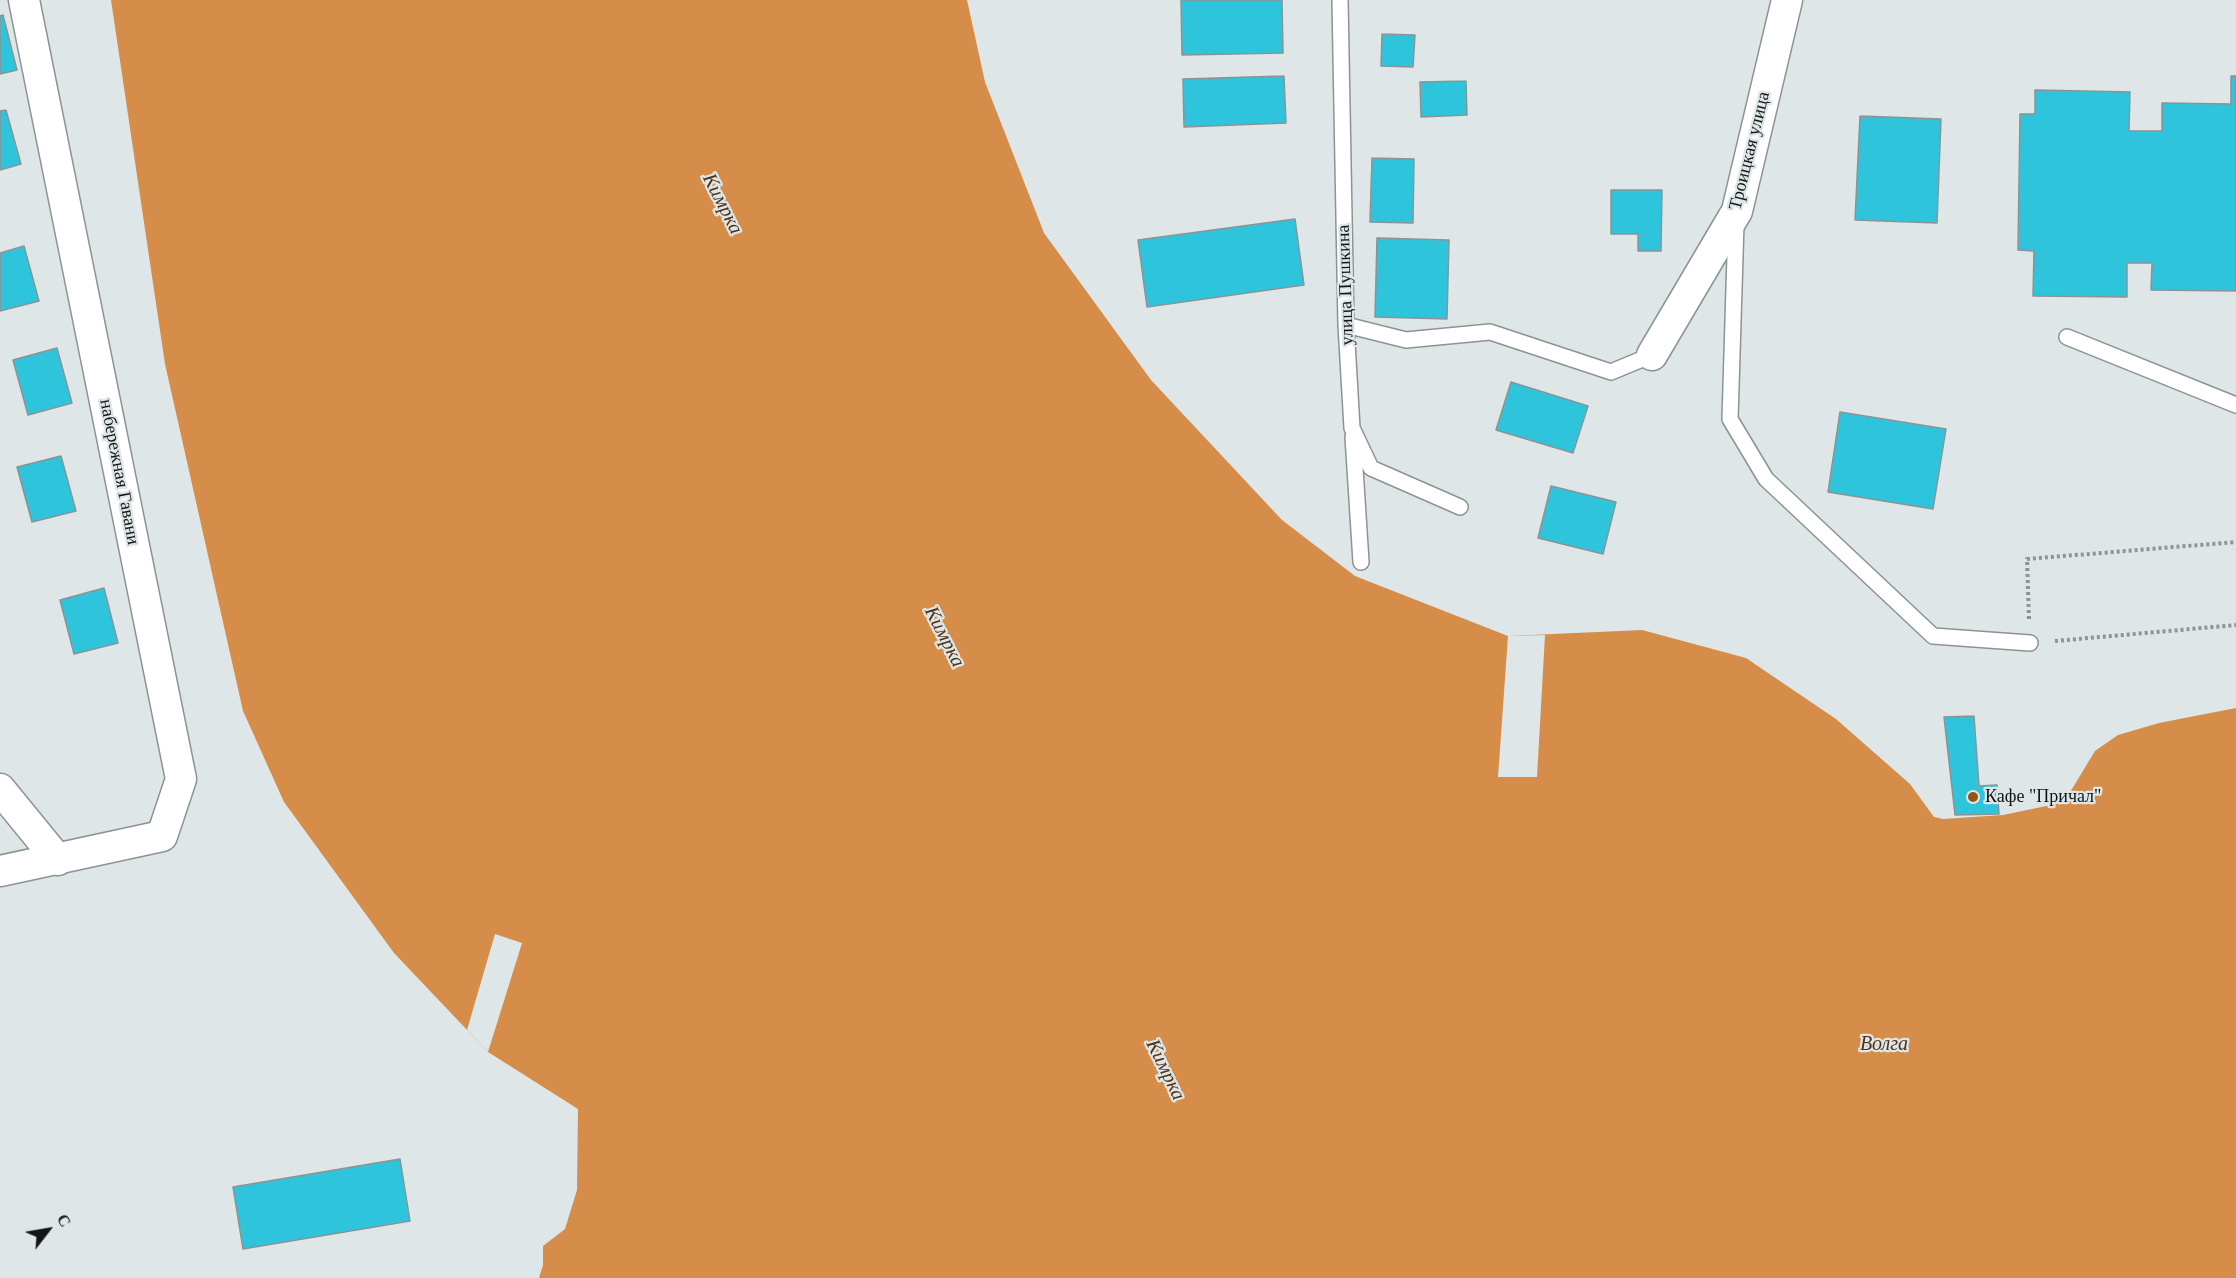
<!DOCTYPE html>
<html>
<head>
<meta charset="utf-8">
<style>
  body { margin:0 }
  #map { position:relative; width:2236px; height:1278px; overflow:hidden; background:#dee6e7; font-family:"Times New Roman",serif }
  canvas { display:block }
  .north { position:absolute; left:18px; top:1200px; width:60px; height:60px; -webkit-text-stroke:4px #dee6e7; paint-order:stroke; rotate:59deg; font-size:16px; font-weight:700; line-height:24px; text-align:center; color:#131516 }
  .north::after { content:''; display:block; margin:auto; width:21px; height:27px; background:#131516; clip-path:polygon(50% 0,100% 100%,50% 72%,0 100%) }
</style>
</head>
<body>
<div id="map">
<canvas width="2236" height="1278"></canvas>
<div class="north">С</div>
</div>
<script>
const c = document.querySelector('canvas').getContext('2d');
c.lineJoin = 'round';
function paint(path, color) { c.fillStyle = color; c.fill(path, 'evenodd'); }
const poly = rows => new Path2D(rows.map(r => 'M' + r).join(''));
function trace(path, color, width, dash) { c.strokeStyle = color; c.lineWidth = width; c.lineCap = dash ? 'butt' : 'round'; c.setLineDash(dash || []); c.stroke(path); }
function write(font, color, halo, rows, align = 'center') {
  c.font = font + ' "Times New Roman",serif'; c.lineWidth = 4.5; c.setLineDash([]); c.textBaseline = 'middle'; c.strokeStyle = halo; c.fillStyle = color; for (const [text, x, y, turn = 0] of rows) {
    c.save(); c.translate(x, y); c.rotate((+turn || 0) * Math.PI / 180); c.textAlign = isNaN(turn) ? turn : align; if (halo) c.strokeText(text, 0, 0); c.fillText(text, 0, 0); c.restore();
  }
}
paint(poly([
  [111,0,967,0,985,82,1044,233,1151,380,1282,520,1355,576,1508,636,1642,630,1746,658,1836,719,1910,784,1934,817,1943,819,2003,815,2051,805,2063,801,2072,789,2095,751,2118,735,2159,723,2236,708,2236,1278,539,1278,543,1265,543,1246,565,1229,577,1190,578,1109,488,1052,394,953,284,802,243,711,165,364]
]), '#d68d49');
paint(poly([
  [1545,635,1537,777,1498,777,1508,636],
  [495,934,522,943,488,1052,467,1030]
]), '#dee6e7');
const building = poly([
  [1181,0,1282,0,1283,53,1182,55,1181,0],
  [3,15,17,70,0,74,0,16,3,15],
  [1382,34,1415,35,1413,67,1381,66,1382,34],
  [1284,76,1286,123,1184,127,1183,79,1284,76],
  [2231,76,2236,76,2236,291,2151,290,2152,263,2127,263,2127,297,2033,296,2034,251,2018,250,2020,114,2035,114,2035,90,2130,92,2129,131,2162,131,2162,103,2231,104,2231,76],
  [1466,81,1467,115,1421,117,1420,82,1466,81],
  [6,110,21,164,0,170,0,111,6,110],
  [1860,116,1941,119,1937,223,1855,220,1860,116],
  [1372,158,1414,159,1413,223,1370,222,1372,158],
  [1611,190,1662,190,1661,251,1638,251,1638,234,1611,234,1611,190],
  [1295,219,1304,285,1147,307,1138,240,1295,219],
  [1377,238,1449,240,1447,319,1375,317,1377,238],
  [24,246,39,301,0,311,0,253,24,246],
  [57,348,72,403,28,415,13,360,57,348],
  [1511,382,1588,406,1573,453,1496,430,1511,382],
  [1840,412,1946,429,1933,509,1828,492,1840,412],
  [61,456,76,511,32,522,17,467,61,456],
  [1551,486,1616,502,1603,554,1538,538,1551,486],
  [104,588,118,643,74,654,60,600,104,588],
  [1974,716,1979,786,1997,785,1999,814,1955,815,1944,717,1974,716],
  [400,1159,410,1221,243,1249,233,1187,400,1159]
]);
paint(building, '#2ec5dc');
trace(building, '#8c9395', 1.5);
const lane = poly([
  [1340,0,1346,325,1352,428,1371,468,1460,507],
  [1736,223,1730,419,1766,479,1933,636,2030,643],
  [1346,325,1406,340,1490,332,1611,372,1652,355],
  [2067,337,2236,405],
  [1353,437,1361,562]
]);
const street = poly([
  [1652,355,1737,211,1787,0],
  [0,789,58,860],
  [0,871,162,836,181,779,24,0]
]);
trace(lane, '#8c9394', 18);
trace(street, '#8c9394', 33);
trace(poly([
  [2029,619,2027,559,2236,542],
  [2055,641,2236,625]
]), '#8e9495', 4, [3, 3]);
trace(lane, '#fff', 15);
trace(street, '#fff', 30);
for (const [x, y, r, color] of [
  [1973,797,6,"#915515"]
]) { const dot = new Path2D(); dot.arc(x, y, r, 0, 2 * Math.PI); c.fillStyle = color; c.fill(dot); trace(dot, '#dee6e7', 2); }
write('18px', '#131516', '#dee6e7', [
  ["Троицкая улица",1750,151,-76],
  ["улица Пушкина",1346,285,-92],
  ["набережная Гавани",119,472,79]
]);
write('18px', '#131516', '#dee6e7', [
  ["Кафе \"Причал\"",1985,797]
], 'left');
write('italic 20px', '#503115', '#dee6e7', [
  ["Кимрка",722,204,63],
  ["Кимрка",944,637,63],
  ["Волга",1884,1045],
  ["Кимрка",1165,1070,64]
]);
</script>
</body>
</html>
